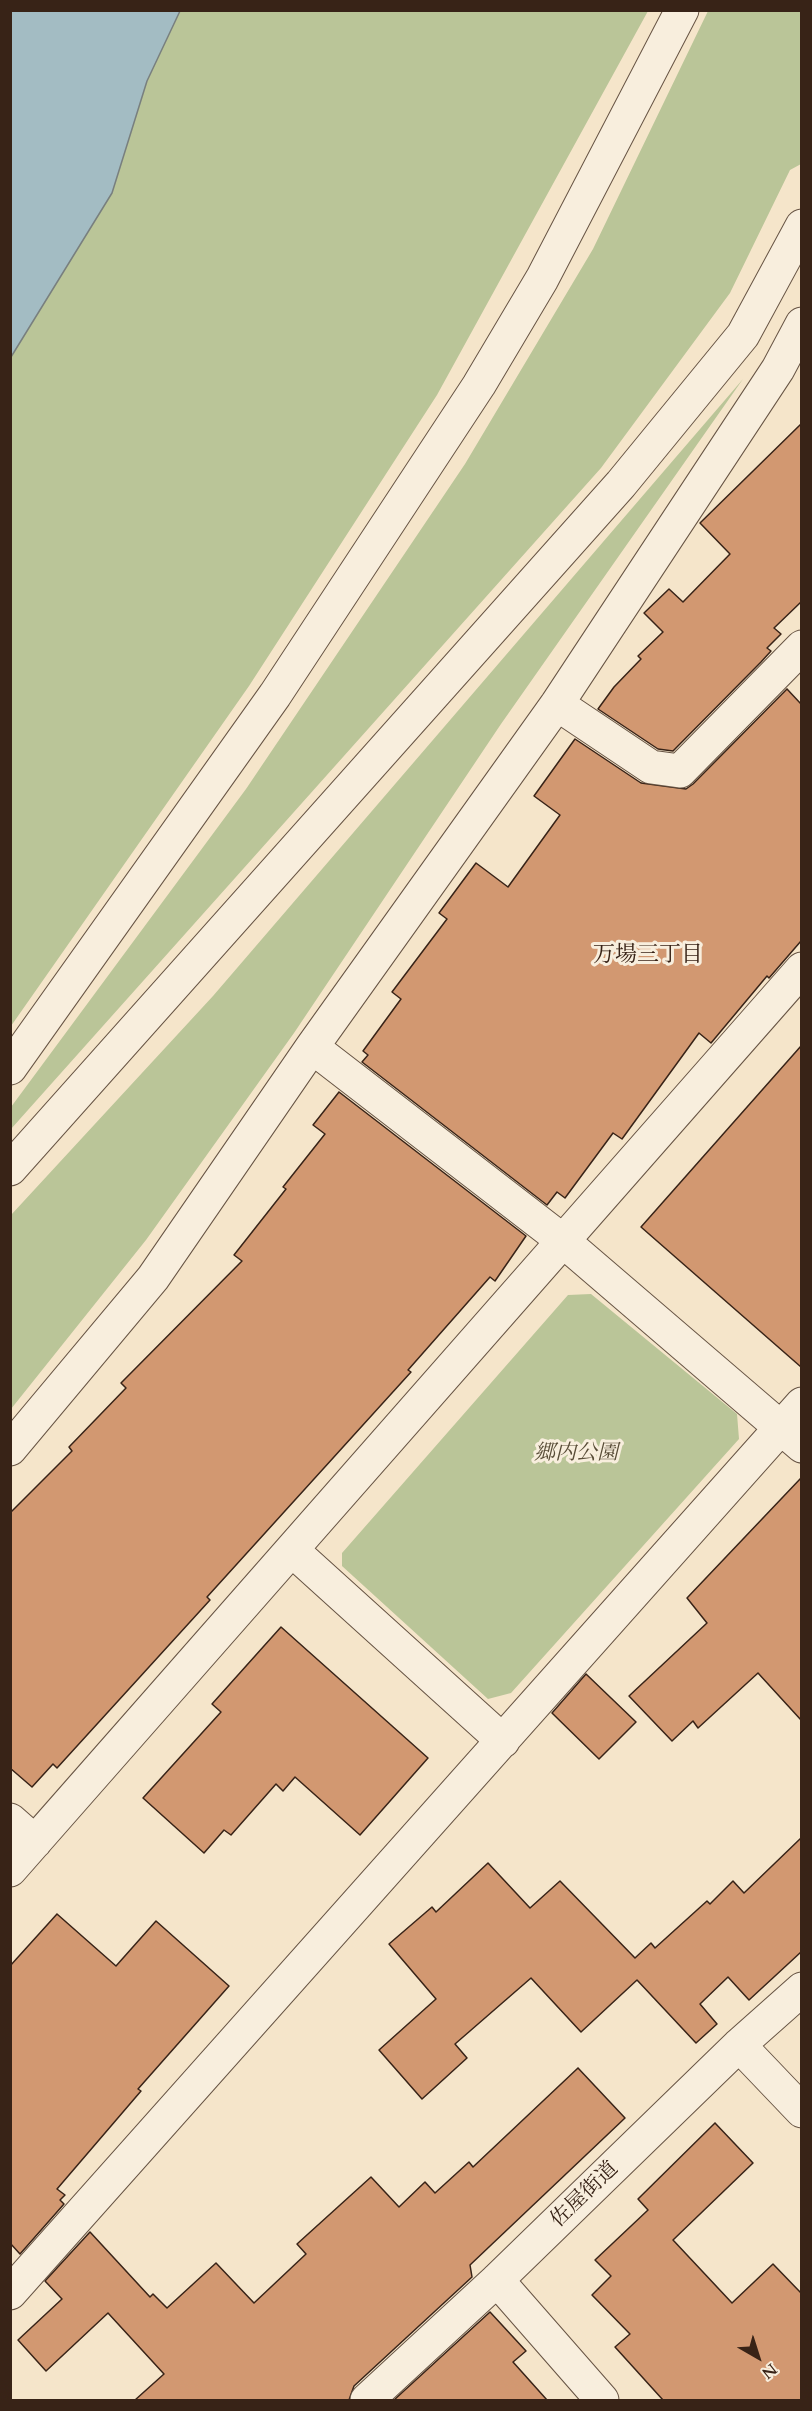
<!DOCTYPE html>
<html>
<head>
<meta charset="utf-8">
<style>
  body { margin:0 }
  #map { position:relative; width:812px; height:2411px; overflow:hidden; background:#f5e5ca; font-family:Cardo,serif }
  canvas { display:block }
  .frame { position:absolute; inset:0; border:12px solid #382317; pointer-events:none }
  .north { position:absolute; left:728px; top:2327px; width:60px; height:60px; -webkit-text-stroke:4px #f8eedd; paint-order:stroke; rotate:141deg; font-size:16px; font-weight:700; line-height:24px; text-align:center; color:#382317 }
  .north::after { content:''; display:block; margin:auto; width:21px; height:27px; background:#382317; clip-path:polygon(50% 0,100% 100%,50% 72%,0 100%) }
</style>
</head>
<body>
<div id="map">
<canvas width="812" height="2411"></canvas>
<div class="frame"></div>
<div class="north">N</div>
</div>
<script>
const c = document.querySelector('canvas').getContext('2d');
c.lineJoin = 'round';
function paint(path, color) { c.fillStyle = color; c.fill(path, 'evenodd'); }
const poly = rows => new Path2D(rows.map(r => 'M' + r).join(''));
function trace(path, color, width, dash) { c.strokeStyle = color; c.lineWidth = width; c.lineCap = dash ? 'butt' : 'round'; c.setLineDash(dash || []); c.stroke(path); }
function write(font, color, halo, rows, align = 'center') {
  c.font = font + ' Cardo,"Noto Serif JP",serif'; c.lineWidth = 6; c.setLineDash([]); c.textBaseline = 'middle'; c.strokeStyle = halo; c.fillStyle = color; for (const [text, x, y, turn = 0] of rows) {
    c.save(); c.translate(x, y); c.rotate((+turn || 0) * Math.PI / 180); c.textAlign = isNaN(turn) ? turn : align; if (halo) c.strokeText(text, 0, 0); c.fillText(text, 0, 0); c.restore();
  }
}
paint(poly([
  [180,11,648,11,437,395,249,686,11,1026,11,357,112,193,147,81],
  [708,11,801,11,801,164,790,170,730,293,601,468,11,1129,11,1107,246,789,465,464,593,249],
  [743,379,501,724,294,1033,146,1240,11,1409,11,1215,213,996],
  [591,1294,737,1414,739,1439,511,1693,488,1699,342,1566,342,1553,568,1295]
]), '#bac598');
const water = poly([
  [11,10,180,11,147,81,112,193,11,357,11,10]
]);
paint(water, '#a3bcc3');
trace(water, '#787f7e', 1.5);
const building = poly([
  [801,424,801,602,774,628,781,634,767,648,771,651,761,662,673,751,658,749,598,709,614,687,641,659,638,656,663,632,644,613,669,589,683,602,730,554,700,523,801,424],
  [787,689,801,704,801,941,769,978,767,976,711,1043,699,1033,622,1139,613,1133,565,1198,557,1192,547,1205,362,1062,368,1055,363,1051,401,999,392,992,447,919,439,913,476,863,508,887,560,815,534,796,575,739,641,783,686,789,693,784,787,689],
  [801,1046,801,1367,641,1227,801,1046],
  [339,1092,526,1236,495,1281,490,1277,408,1370,411,1372,207,1597,210,1600,57,1768,53,1764,32,1787,10,1768,10,1513,72,1451,69,1447,126,1388,121,1383,242,1261,234,1255,286,1189,283,1187,325,1134,313,1125,339,1092],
  [801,1478,801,1720,758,1673,698,1728,693,1721,672,1741,629,1696,707,1623,687,1598,801,1478],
  [281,1627,428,1758,360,1835,295,1777,283,1791,276,1784,231,1835,224,1830,204,1853,143,1798,221,1712,212,1704,281,1627],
  [586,1674,636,1722,599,1759,552,1713,586,1674],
  [801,1838,801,1952,749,2000,728,1977,700,2004,717,2024,696,2043,637,1980,581,2032,531,1978,455,2044,467,2058,422,2099,379,2050,436,1999,389,1944,432,1907,436,1912,488,1863,530,1908,560,1881,635,1958,651,1943,655,1948,707,1901,710,1904,733,1881,744,1893,801,1838],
  [57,1914,116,1966,156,1921,229,1986,138,2089,141,2091,57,2189,65,2195,60,2200,64,2204,20,2254,10,2243,10,1966,57,1914],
  [578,2068,625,2118,470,2265,472,2277,354,2386,349,2400,135,2400,164,2374,108,2313,46,2371,18,2340,62,2299,45,2281,90,2232,150,2297,153,2294,167,2308,216,2263,254,2303,306,2254,297,2244,371,2177,399,2207,425,2182,435,2193,469,2162,473,2167,578,2068],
  [715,2123,753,2163,673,2240,732,2303,773,2264,801,2293,801,2400,663,2400,615,2347,630,2334,592,2295,611,2276,595,2260,648,2210,638,2199,715,2123],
  [490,2312,526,2351,513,2362,547,2400,394,2400,490,2312]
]);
paint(building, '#d29871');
trace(building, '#382317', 1.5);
const minor = poly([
  [557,704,651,767,680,771,802,647],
  [312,1047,562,1240,802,1446],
  [10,1169,621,484,743,335,802,226],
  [10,1449,153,1278,312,1047,557,704,778,369,802,324],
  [293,1551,503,1741],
  [10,1820,35,1842],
  [10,1870,802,969],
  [739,2045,802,2111],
  [497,2280,602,2400],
  [10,2293,802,1404],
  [367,2400,497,2280,739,2045,802,1989]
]);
const tertiary = poly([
  [10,1068,275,695,479,385,542,279,682,10]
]);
trace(minor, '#675444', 35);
trace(tertiary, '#675444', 35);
trace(minor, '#f8eedd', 33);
trace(tertiary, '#f8eedd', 33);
write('italic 21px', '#584c37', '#f8eedd', [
  ["郷内公園",576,1454]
]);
write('21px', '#382317', '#f8eedd', [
  ["佐屋街道",585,2195,-44]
]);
write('22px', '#382317', '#f8eedd', [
  ["万場三丁目",648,956]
]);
</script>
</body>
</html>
